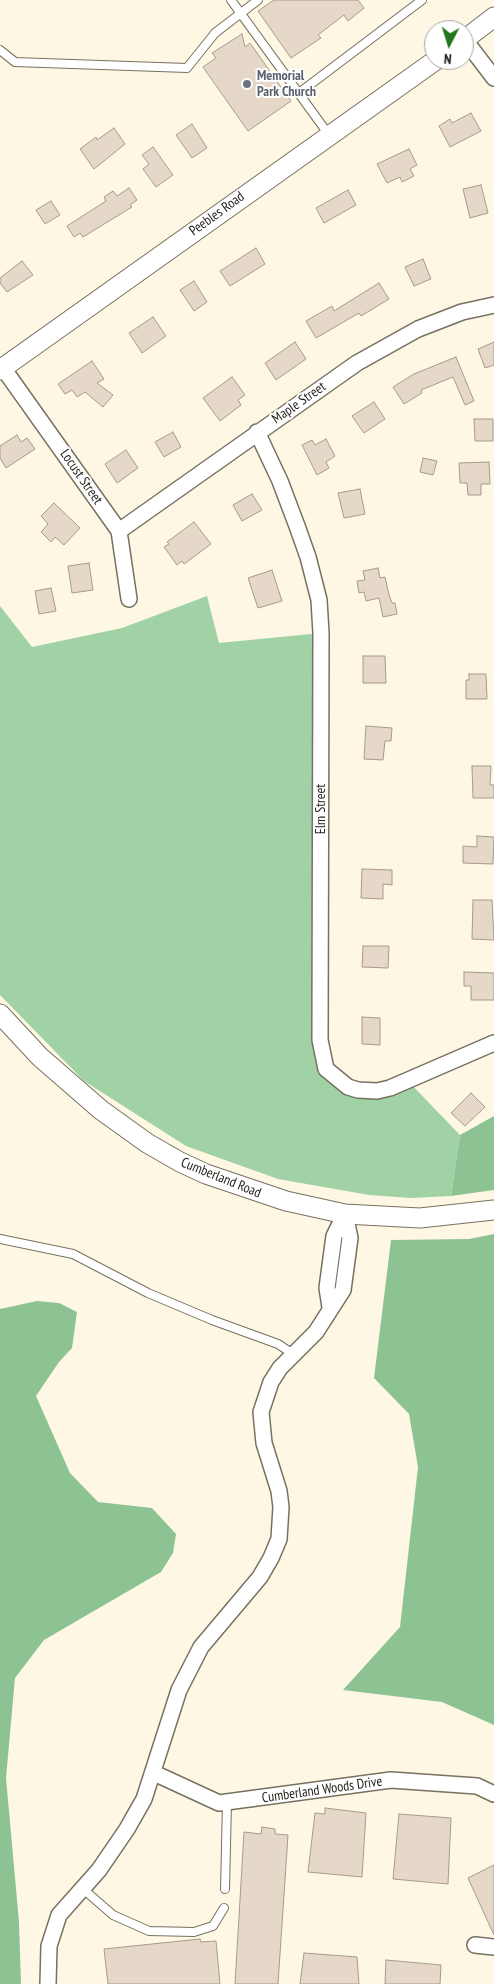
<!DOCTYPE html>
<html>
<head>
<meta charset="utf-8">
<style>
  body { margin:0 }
  #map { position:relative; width:494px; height:1984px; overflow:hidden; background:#fef7e4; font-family:"PT Sans Narrow",sans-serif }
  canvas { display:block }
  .north { position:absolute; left:424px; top:20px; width:50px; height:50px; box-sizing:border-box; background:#fff; border:1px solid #a7a5a3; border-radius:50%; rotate:185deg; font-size:14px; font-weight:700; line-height:20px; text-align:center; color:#221f19 }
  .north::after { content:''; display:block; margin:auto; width:18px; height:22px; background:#24751e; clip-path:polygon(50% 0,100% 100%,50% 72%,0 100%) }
</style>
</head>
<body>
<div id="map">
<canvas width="494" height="1984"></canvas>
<div class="north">N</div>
</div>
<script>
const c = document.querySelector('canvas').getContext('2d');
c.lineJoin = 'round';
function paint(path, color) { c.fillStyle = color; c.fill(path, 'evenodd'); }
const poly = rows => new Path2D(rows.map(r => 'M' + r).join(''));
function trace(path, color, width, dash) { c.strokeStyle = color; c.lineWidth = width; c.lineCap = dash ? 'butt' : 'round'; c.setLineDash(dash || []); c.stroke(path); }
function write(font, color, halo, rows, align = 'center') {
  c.font = font + ' "PT Sans Narrow",sans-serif'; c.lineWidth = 4; c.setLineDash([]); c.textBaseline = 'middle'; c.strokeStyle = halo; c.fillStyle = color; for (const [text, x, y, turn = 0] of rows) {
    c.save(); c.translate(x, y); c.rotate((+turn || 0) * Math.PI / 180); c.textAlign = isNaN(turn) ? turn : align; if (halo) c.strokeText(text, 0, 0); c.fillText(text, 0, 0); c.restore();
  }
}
paint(poly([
  [207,596,219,643,321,633,321,1050,348,1087,408,1081,460,1135,451,1196,411,1198,369,1195,278,1179,186,1146,84,1081,0,995,0,606,32,647,122,628]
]), '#a1d2a6');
paint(poly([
  [494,1116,494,1190,451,1196,460,1135],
  [494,1234,494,1725,442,1702,343,1690,400,1627,418,1467,409,1414,374,1378,391,1240,469,1239],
  [37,1301,59,1303,77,1312,72,1348,59,1362,36,1396,70,1473,98,1502,152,1508,176,1534,173,1553,161,1572,44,1640,15,1678,6,1778,19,1922,21,1984,0,1984,0,1309]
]), '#8dc393');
const building = poly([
  [274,0,358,0,364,8,348,21,344,15,318,35,321,38,291,58,258,11,274,0],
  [242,34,245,47,250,43,291,101,248,131,203,67,216,58,212,53,242,34],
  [471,113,481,131,450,147,439,126,450,119,452,123,471,113],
  [192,124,207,148,192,158,176,135,192,124],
  [114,128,125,144,94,169,80,149,96,137,97,140,114,128],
  [153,147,173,175,156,187,143,169,149,164,142,155,153,147],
  [409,149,417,165,410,169,414,176,402,182,400,177,387,183,377,164,409,149],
  [481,185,488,213,470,218,463,189,481,185],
  [129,188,137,200,130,205,132,207,83,237,80,233,74,237,67,226,106,201,104,197,113,191,117,196,129,188],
  [348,190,356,205,324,223,316,208,348,190],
  [51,201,60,215,45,224,36,210,51,201],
  [256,248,265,264,230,286,220,271,256,248],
  [423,259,431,279,414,286,405,267,423,259],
  [22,261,33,275,7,292,0,283,0,278,22,261],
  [194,281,207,302,194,311,180,290,194,281],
  [379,283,389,299,361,316,359,313,316,338,306,321,332,306,334,311,379,283],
  [153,317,166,336,142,353,129,333,153,317],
  [295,342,306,359,276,380,265,363,295,342],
  [494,342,494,365,485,368,478,349,494,342],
  [456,357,474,401,465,405,453,377,421,390,422,393,404,404,393,387,414,374,456,357],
  [92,361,104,379,97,383,113,395,103,407,85,392,77,397,72,390,65,394,58,384,92,361],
  [232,377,245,395,238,400,241,405,220,421,203,398,232,377],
  [374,402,385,419,364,433,352,416,374,402],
  [474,419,493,419,493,441,475,441,474,419],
  [173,432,181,447,164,457,155,442,173,432],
  [17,435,21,442,27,438,35,449,6,468,0,458,0,446,17,435],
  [326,439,335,456,326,462,329,468,317,475,302,445,312,440,315,445,326,439],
  [126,450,138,468,117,483,105,464,126,450],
  [423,458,437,461,433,475,420,472,423,458],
  [489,462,490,484,481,484,481,495,468,495,467,483,460,483,459,463,489,462],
  [360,489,365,514,344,518,338,493,360,489],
  [252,494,262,510,242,521,233,505,252,494],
  [54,503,80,528,64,545,55,537,51,542,41,532,48,524,41,516,54,503],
  [194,522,211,544,184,564,182,561,177,565,164,547,169,544,167,542,194,522],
  [89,563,93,590,72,593,68,566,89,563],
  [378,568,380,578,385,577,389,595,392,603,395,603,397,614,383,617,379,598,366,601,364,592,359,593,357,581,365,580,363,571,378,568],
  [272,570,282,601,258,608,248,578,272,570],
  [51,588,56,611,39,614,35,591,51,588],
  [363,656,385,656,386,683,363,683,363,656],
  [469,674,486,674,487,699,466,699,466,680,469,680,469,674],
  [366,726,392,728,391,741,385,741,383,760,364,759,366,726],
  [472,766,491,766,490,785,494,785,494,798,473,798,472,766],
  [477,836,494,837,493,864,463,863,463,846,477,847,477,836],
  [362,869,392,870,392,885,383,884,383,899,361,898,362,869],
  [473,900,492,900,494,940,472,939,473,900],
  [363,946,389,946,388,968,362,967,363,946],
  [464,972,494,973,494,1000,471,1000,471,986,464,986,464,972],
  [362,1017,380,1018,380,1045,362,1044,362,1017],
  [471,1093,485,1107,465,1126,451,1113,471,1093],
  [325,1808,366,1813,362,1877,308,1872,315,1813,325,1814,325,1808],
  [399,1814,451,1818,448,1884,393,1879,399,1814],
  [262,1827,275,1829,275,1834,288,1835,278,1984,235,1984,244,1832,261,1834,262,1827],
  [494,1865,494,1935,468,1878,494,1865],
  [200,1939,201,1942,216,1941,220,1984,108,1984,104,1949,200,1939],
  [304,1953,357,1957,359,1984,300,1984,304,1953],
  [386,1960,441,1965,440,1984,385,1984,386,1960]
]);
paint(building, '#e6d8c9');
trace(building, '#a79a8c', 1);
const service = poly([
  [231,0,329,135],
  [0,50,15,62,187,68,215,33,258,0],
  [299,93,422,0],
  [0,1239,73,1254,148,1293,212,1320,278,1344,293,1354],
  [82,1888,113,1915,149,1931,194,1932,213,1926,224,1908],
  [225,1889,227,1802]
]);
const minor = poly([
  [465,40,494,78],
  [3,368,119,531,129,599],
  [257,432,280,481,297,526,308,557,319,600,321,633,320,1040,326,1069,348,1087,358,1090,377,1091,390,1088,494,1043],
  [119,531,357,363,418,329,462,312,494,305],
  [330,1307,327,1288,334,1236,345,1214],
  [154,1773,219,1803,391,1780,477,1786,494,1794],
  [475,1945,494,1947],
  [48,1984,49,1946,59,1915,99,1870,127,1829,144,1799,179,1690,201,1647,260,1577,271,1558,279,1539,281,1507,279,1491,264,1443,261,1412,271,1382,280,1368,316,1332,343,1290,350,1238,345,1214]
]);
const tertiary = poly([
  [464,40,494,17],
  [0,370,436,60],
  [0,1014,40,1057,101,1110,147,1143,180,1162,206,1174,286,1201,345,1214,420,1218,494,1210]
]);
trace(service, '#777161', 10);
trace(minor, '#777161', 18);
trace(tertiary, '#777161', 21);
trace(service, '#fff', 8);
trace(minor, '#fff', 15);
trace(tertiary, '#fff', 19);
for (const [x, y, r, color] of [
  [247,84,5,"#6b7280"]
]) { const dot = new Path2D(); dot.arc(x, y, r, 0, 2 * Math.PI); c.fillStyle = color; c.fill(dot); trace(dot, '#fff', 2); }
write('bold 14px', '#5b616d', '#fff', [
  ["Memorial",257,76],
  ["Park Church",257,92]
], 'left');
write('14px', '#221f19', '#fff', [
  ["Peebles Road",217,214,-36],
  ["Maple Street",299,403,-35],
  ["Locust Street",81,477,55],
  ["Elm Street",321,809,-90],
  ["Cumberland Road",221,1178,22],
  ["Cumberland Woods Drive",322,1790,-8]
]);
</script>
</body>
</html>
